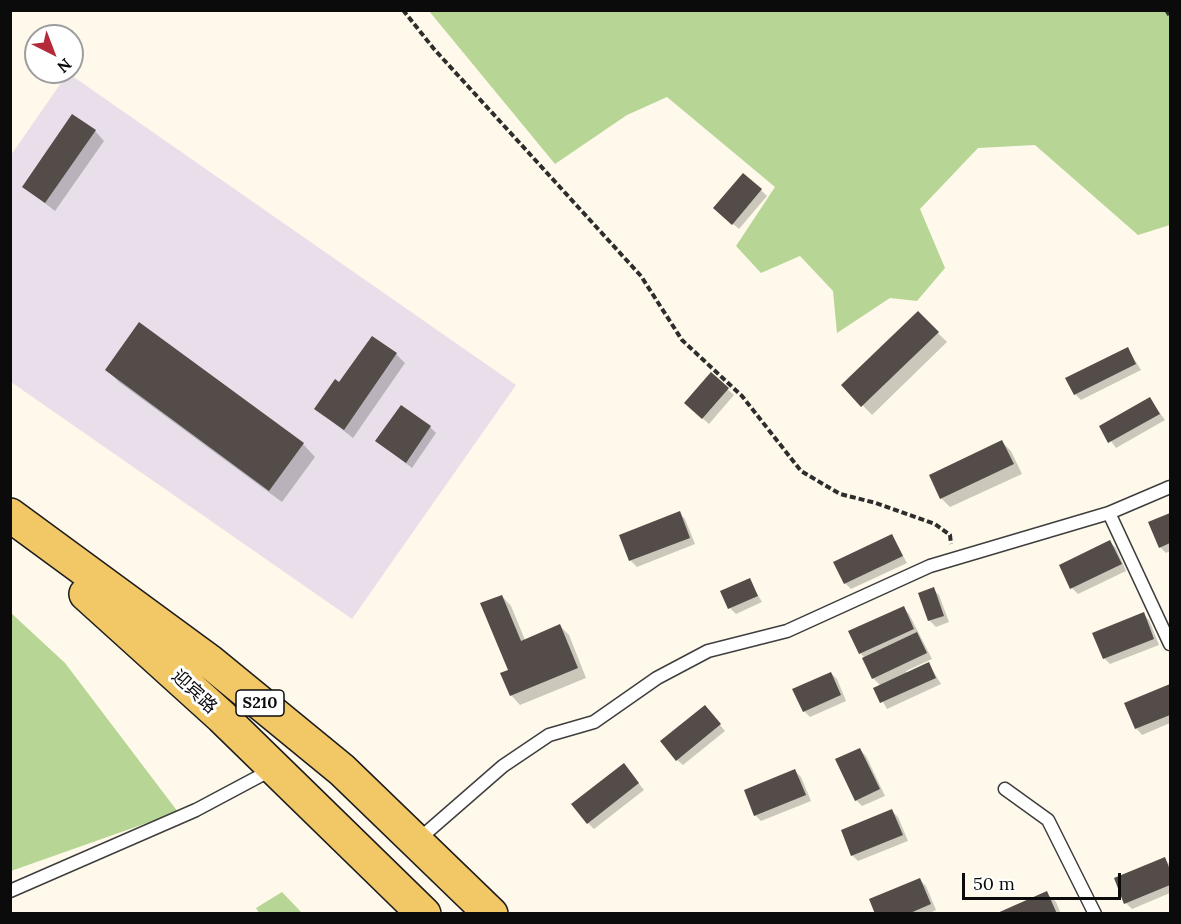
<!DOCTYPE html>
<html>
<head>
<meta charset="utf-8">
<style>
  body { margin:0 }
  #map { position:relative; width:1181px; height:924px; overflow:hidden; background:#fef9ea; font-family:Lora,serif }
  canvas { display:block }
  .frame { position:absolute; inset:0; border:12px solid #0b0b0b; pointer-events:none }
  .north { position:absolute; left:24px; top:24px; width:60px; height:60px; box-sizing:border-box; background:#fff; border:2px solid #9d9d9d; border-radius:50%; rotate:138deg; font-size:16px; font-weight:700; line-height:24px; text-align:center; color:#0b0b0b }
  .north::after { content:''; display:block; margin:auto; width:21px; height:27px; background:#b42a3a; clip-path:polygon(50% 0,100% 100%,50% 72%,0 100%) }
  .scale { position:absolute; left:962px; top:873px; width:159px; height:27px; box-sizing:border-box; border:3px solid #0b0b0b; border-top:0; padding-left:8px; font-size:18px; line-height:21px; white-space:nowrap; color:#0b0b0b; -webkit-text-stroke:4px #fff; paint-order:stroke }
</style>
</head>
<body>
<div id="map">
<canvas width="1181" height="924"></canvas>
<div class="frame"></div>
<div class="north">N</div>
<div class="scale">50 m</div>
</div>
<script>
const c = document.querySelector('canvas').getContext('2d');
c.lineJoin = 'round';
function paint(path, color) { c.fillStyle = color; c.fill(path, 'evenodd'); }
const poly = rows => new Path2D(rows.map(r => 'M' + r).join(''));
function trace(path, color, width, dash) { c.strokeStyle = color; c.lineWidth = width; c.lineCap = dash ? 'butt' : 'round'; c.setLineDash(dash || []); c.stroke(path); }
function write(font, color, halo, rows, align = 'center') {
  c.font = font + ' Lora,"Noto Sans SC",serif'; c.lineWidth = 6; c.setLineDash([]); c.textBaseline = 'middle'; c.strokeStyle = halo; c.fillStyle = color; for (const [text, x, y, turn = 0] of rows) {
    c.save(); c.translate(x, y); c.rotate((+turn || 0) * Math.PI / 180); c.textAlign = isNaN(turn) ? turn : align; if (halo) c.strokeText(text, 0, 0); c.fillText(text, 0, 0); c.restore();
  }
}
paint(poly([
  [68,73,516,385,352,619,11,382,11,155]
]), '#e8dfea');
paint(poly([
  [429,11,1170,11,1170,225,1138,235,1035,145,978,148,920,209,945,268,917,301,890,298,837,333,833,291,800,256,761,273,736,246,775,187,667,97,627,115,555,164],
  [10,612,65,663,178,812,11,871],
  [282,892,302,913,259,913,256,908]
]), '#b7d696');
paint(poly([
  [95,131,104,141,55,211,24,187],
  [761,190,767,196,739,229,721,214],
  [918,313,947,342,872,415,843,385],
  [1128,349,1141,370,1081,400,1075,394],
  [396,354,405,363,353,438,316,409,340,384],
  [107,370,303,444,315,457,282,502,119,382],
  [711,375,734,395,709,424,692,409],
  [1150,399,1165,420,1116,448,1101,427],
  [430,427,436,433,412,468,377,441],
  [1002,442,1011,451,1022,474,950,507,941,498],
  [679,513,685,519,695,544,637,567,631,561,621,536],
  [1170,515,1170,551,1166,553,1160,547,1150,523],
  [892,536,907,563,851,589,845,583],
  [1110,542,1116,548,1126,571,1078,594,1072,588],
  [749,580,762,602,736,614,730,608],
  [933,589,939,595,949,622,936,627,930,621,920,594],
  [502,596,511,606,525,640,560,626,569,635,586,678,520,705,511,695],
  [903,608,909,614,932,659,906,671,907,674,929,664,941,684,887,709,875,688,881,686,873,678,865,658,860,653],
  [1143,614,1149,620,1159,645,1110,664,1104,658],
  [831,673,837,679,846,701,810,717,804,711],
  [1170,686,1170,723,1142,735,1136,728,1126,704],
  [710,713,725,731,683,765,677,760],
  [860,750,866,756,885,796,862,806,856,800],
  [629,771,644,790,594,829,588,823],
  [795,771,801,777,811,801,761,821,755,815],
  [892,811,898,817,908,841,858,861,852,855],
  [1165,859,1170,865,1170,893,1132,909,1126,903],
  [920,880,926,886,936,910,928,914,876,914],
  [1046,893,1056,902,1061,914,999,914]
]), '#0003');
paint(poly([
  [72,114,96,130,45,203,22,187],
  [743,173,762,189,732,225,713,208],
  [918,311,939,332,861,407,841,385],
  [139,322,304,443,269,491,105,370],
  [372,336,397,353,344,430,314,409,335,379,339,382],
  [1128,347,1136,364,1074,395,1065,378],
  [711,372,729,388,702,419,684,403],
  [1150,397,1160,414,1108,443,1099,426],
  [401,405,431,426,406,463,375,441],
  [1002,440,1014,464,940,499,929,475],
  [680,511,690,538,629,561,619,535],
  [1170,513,1170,543,1159,548,1148,522],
  [892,534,903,556,844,584,833,562],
  [1110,540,1122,564,1070,589,1059,565],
  [750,578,758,596,728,609,720,591],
  [934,587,944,616,928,621,918,593],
  [502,595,521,641,560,624,578,668,510,696,500,673,508,670,480,603],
  [904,606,914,629,859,654,848,631],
  [1144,612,1154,639,1103,659,1092,633],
  [917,632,927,653,872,679,862,658],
  [929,662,936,678,880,703,873,688],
  [831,672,841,695,803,712,792,689],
  [1170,684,1170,715,1135,729,1124,703],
  [705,705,721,724,676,761,660,741],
  [860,748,880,789,855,801,835,759],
  [624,763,639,783,587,824,571,804],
  [795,769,806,795,754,816,744,790],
  [892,809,903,835,851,856,841,830],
  [1165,857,1170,870,1170,885,1124,904,1114,878],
  [920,878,931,904,908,914,875,914,869,899],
  [1047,891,1057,914,995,914]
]), '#534c48');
const service = poly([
  [1109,513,1170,487],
  [1005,789,1048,820,1095,914],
  [418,840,503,766,549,735,594,722,657,678,708,651,787,631,930,566,1109,513,1170,644],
  [10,891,196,810,273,769]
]);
const primary = poly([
  [10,515,209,661,342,770,491,914],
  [86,594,222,717,424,914]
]);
trace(service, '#3e3e3e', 15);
trace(primary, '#1c1c1c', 36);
trace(poly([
  [403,10,434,49,641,276,682,340,742,396,801,471,840,494,876,503,935,524,950,535,951,544],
  [1166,10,1170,16]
]), '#2d2d2d', 4, [6, 3]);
trace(service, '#fff', 12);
trace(primary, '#f2c766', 33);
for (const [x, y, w] of [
  [260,703,48]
]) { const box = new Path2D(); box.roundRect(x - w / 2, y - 13, w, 26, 4.5); c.fillStyle = '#fff'; c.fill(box); trace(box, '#0b0b0b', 1.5); }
write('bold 16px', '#0b0b0b', null, [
  ["S210",260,703]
]);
write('18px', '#0b0b0b', '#fff', [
  ["迎宾路",194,692,43]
]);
</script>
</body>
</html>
